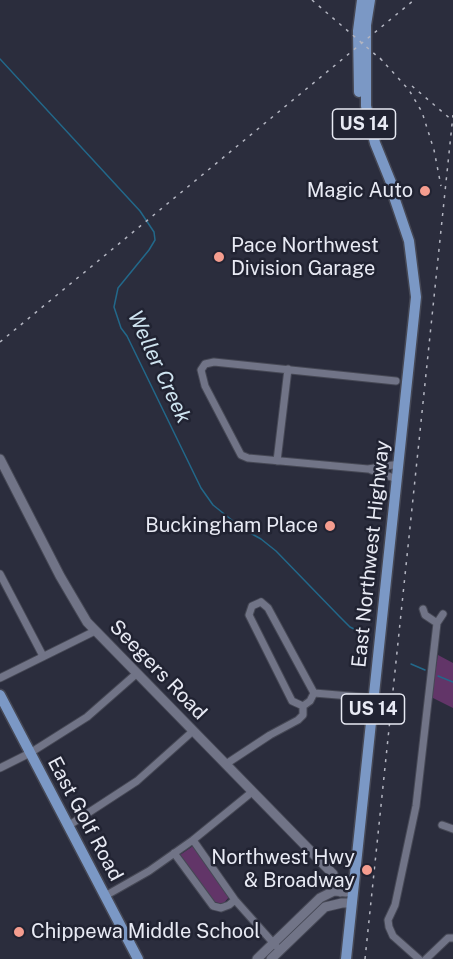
<!DOCTYPE html>
<html>
<head>
<meta charset="utf-8">
<style>
  body { margin:0 }
  canvas { display:block; background:#2b2d3d }
</style>
</head>
<body>
<canvas width="453" height="959"></canvas>
<script>
const c = document.querySelector('canvas').getContext('2d');
c.lineJoin = 'round';
function paint(path, color) { c.fillStyle = color; c.fill(path, 'evenodd'); }
const poly = rows => new Path2D(rows.map(r => 'M' + r).join(''));
function trace(path, color, width, dash) { c.strokeStyle = color; c.lineWidth = width; c.lineCap = dash ? 'butt' : 'round'; c.setLineDash(dash || []); c.stroke(path); }
function write(font, color, halo, rows, align = 'center') {
  c.font = font + ' "Public Sans",sans-serif'; c.lineWidth = 5; c.setLineDash([]); c.textBaseline = 'middle'; c.strokeStyle = halo; c.fillStyle = color; for (const [text, x, y, turn = 0] of rows) {
    c.save(); c.translate(x, y); c.rotate((+turn || 0) * Math.PI / 180); c.textAlign = isNaN(turn) ? turn : align; if (halo) c.strokeText(text, 0, 0); c.fillText(text, 0, 0); c.restore();
  }
}
paint(poly([
  [438,655,453,663,453,708,431,697],
  [193,846,229,897,223,904,215,902,180,855]
]), '#623568');
trace(poly([
  [0,59,140,211,154,232,155,240,149,250,118,288,114,307,121,328,127,336,201,488,213,505,243,529,261,539,276,551,339,616,350,627,366,635,370,641],
  [411,664,425,670],
  [438,676,453,682]
]), '#22688a', 1.5);
const street = poly([
  [396,381,214,362,205,364,201,370,205,386,241,455,248,458,368,469,399,464],
  [277,461,288,369],
  [371,470,397,479],
  [0,574,43,656],
  [261,602,268,608,314,693,310,701,303,706,292,701,249,615,252,606,261,602],
  [423,609,425,615,437,623],
  [0,678,95,631],
  [314,693,374,698],
  [226,764,270,735,298,720,303,715,303,706],
  [0,768,30,753,87,717,136,674],
  [442,825,453,829],
  [68,826,137,781,193,731],
  [193,840,235,900,276,946],
  [174,853,213,906,221,908,229,905,235,900],
  [105,896,149,871,193,840,252,792],
  [419,959,393,936,389,927,388,920,395,905,416,806,437,623,443,614],
  [426,959,448,938,453,938]
]);
const secondary = poly([
  [0,459,60,576,87,622,333,874,340,892],
  [257,959,320,898,334,891,346,892],
  [271,959,325,907,342,903,352,903]
]);
const primary = poly([
  [359,92,358,31,362,0],
  [0,695,138,959],
  [346,959,416,297,409,241,392,191,392,185,375,143,366,106,366,25,370,0]
]);
trace(street, '#464855', 9);
trace(secondary, '#464855', 11);
trace(primary, '#464855', 13);
trace(street, '#717487', 7);
trace(secondary, '#717487', 9);
trace(primary, '#7b98c5', 10);
trace(poly([
  [312,0,385,63],
  [380,58,409,90,422,112,434,150,441,186],
  [412,86,453,121],
  [0,342,414,0],
  [365,959,453,115]
]), '#b3b5c1', 1.5, [3, 6]);
for (const [x, y, r, color] of [
  [425,191,6,"#f59d8f"],
  [219,257,6,"#f59d8f"],
  [330,526,6,"#f59d8f"],
  [367,870,6,"#f59d8f"],
  [19,932,6,"#f59d8f"]
]) { const dot = new Path2D(); dot.arc(x, y, r, 0, 2 * Math.PI); c.fillStyle = color; c.fill(dot); trace(dot, '#212332', 2); }
for (const [x, y, w] of [
  [364,124,63],
  [373,709,63]
]) { const box = new Path2D(); box.roundRect(x - w / 2, y - 15, w, 30, 4.5); c.fillStyle = '#212332'; c.fill(box); trace(box, '#e8eaf4', 1.5); }
write('bold 18px', '#e8eaf4', null, [
  ["US 14",364,124],
  ["US 14",373,709]
]);
write('20px', '#e8eaf4', '#212332', [
  ["Magic Auto",413,191],
  ["Pace Northwest",231,246,"left"],
  ["Division Garage",231,269,"left"],
  ["Buckingham Place",318,526],
  ["Northwest Hwy",355,858],
  ["& Broadway",355,881],
  ["Chippewa Middle School",31,932,"left"]
], 'right');
write('20px', '#e8eaf4', '#212332', [
  ["East Northwest Highway",371,554,-84],
  ["Seegers Road",158,670,46],
  ["East Golf Road",85,819,62]
]);
write('italic 21px', '#cfe4f0', '#212332', [
  ["Weller Creek",159,367,65]
]);
</script>
</body>
</html>
